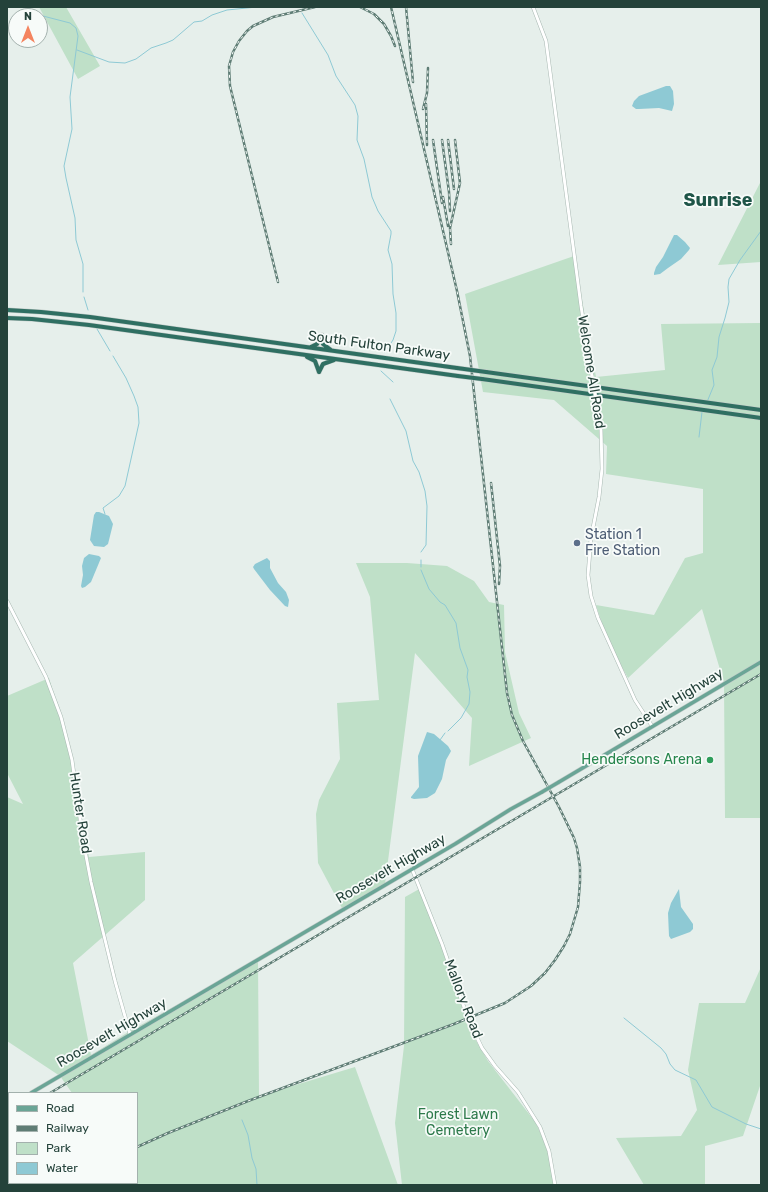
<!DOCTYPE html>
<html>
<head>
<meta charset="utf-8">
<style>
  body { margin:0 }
  #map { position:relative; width:768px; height:1192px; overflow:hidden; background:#e6efeb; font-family:Rubik,sans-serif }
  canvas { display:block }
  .frame { position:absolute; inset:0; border:8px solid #24423a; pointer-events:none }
  .legend { position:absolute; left:8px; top:1092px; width:130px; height:92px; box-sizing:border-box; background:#f7fbf9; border:1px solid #a3b1ad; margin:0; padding:5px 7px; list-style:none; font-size:12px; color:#24423a }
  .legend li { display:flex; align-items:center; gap:8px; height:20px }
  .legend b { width:20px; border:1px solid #a3b1ad }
  .north { position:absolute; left:8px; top:8px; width:40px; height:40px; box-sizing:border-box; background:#f7fbf9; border:1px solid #a3b1ad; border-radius:50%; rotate:0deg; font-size:11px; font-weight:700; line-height:16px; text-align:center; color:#24423a }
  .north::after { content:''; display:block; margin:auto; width:14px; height:18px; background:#f4845f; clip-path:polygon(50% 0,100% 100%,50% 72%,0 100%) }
</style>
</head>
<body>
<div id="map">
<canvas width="768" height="1192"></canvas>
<div class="frame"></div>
<ul class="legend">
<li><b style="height:5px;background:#6aa596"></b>Road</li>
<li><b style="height:5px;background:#5f7d75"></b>Railway</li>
<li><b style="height:11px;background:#bfe0c8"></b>Park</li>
<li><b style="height:11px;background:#8ec9d4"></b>Water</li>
</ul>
<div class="north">N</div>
</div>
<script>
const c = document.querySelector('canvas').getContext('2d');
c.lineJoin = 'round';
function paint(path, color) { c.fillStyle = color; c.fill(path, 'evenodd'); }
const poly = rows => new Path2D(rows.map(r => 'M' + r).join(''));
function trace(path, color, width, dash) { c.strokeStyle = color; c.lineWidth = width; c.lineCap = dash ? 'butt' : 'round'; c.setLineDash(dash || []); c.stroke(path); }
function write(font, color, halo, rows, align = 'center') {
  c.font = font + ' Rubik,sans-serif'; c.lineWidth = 3.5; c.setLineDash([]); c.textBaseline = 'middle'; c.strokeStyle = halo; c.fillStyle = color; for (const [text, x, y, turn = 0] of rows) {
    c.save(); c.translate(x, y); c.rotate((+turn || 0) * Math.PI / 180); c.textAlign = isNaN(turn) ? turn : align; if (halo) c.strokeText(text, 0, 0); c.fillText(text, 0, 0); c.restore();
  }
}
paint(poly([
  [39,7,66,7,100,66,78,79],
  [761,181,761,262,718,265],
  [574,256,596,377,665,370,661,324,761,323,761,609,760,611,761,613,761,818,725,818,724,683,702,609,628,678,608,642,596,605,654,615,685,558,703,553,703,489,606,474,607,446,554,400,483,392,465,294],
  [356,563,407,563,447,566,474,581,489,602,504,605,505,652,519,713,531,738,469,766,472,718,415,653,385,884,344,912,318,863,316,814,319,800,340,759,337,703,379,700,370,597],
  [49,678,67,739,89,857,145,852,145,900,73,963,91,1055,130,1031,258,960,259,1096,355,1067,398,1185,135,1185,137,1183,137,1093,72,1093,60,1076,7,1041,7,797,23,804,7,773,7,696],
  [421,888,470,1020,460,1024,466,1022,471,1032,488,1061,536,1123,543,1139,550,1159,554,1185,402,1185,395,1123,404,1046,405,897],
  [761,967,760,1086,743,1136,705,1146,705,1185,644,1185,616,1138,681,1136,697,1110,688,1070,699,1003,745,1003]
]), '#bfe0c8');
paint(poly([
  [666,86,670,86,673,91,674,104,672,111,659,108,639,109,636,109,632,106,634,101,639,96],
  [674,235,677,235,685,242,690,248,689,250,681,259,668,268,660,274,654,275,654,273,656,267,663,257],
  [96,512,99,512,109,516,113,524,108,544,104,547,94,546,90,540,94,515],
  [89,554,99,556,101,558,91,582,85,587,82,588,81,586,83,575,82,566,84,558],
  [267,558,270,561,270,568,278,583,286,592,289,600,288,607,285,606,270,590,254,569,253,567,255,564],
  [427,732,434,734,448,746,451,751,450,753,446,760,442,779,435,793,427,798,414,799,411,798,411,797,419,787,418,756],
  [679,889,681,907,693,924,693,929,690,932,671,939,669,936,668,913,671,903]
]), '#8ec9d4');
trace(poly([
  [27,7,43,16,70,23,76,28,78,36,70,97,72,129,64,166,66,178,75,218,76,240,83,264,83,292],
  [302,13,328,55,336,76,355,105,358,116,357,140,364,159,372,197,378,211,391,231,391,234,388,250,392,264,393,294,396,313,396,331,393,340,385,352],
  [77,50,109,62,125,63,136,59,151,48,166,43,173,40,194,22,202,21,212,15,227,10,257,7],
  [761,198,761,209],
  [84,297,88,310],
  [97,329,110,351],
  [381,371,393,382],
  [390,399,406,431,413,461,419,472,425,491,427,506,426,545,421,552],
  [707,402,714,385,712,370,717,357,719,337,725,318,729,302,728,287,729,279,740,260,761,231],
  [699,437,702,412],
  [105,514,103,508,119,496,125,486,139,423,138,407,134,396,126,378,113,356],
  [421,560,421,567],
  [421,570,429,589,440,602,445,605,456,623,460,648,468,670,467,677,470,692,469,704,461,718,448,731],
  [440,740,445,733],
  [624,1018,661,1048,666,1054,670,1064,675,1070,696,1080,712,1107,746,1124,761,1129],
  [242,1120,248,1135,252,1158,256,1169,257,1185]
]), '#8ec9d4', 1);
const minor = poly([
  [533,7,546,41,581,306,592,376],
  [597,405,601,430,602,469,599,497,591,538,588,575,591,596,598,618,635,700,652,726],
  [7,601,46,677,61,717,72,760,83,840,91,882,115,981,130,1034],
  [412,869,442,944,466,1013],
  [470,1023,482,1048,495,1066,518,1092,540,1127,549,1151,555,1185]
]);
const major = poly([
  [559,782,761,662],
  [31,1093,455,844,511,809,542,792],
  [7,1107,9,1106]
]);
const highway = poly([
  [7,310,41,312,90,317,457,368],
  [7,318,32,319,89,325,458,376],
  [322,335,323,344,331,350],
  [311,347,317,344,321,337],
  [307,357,315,361,319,372],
  [319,372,323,364,334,360],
  [486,372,761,410],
  [482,379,761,418]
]);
trace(minor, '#a8b8b2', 4);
trace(major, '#c2cac8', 4.5);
trace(highway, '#c2cac8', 5);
trace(minor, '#fff', 3);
trace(major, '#6aa596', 3.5);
trace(highway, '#2f6f62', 4);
const rail = poly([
  [360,7,374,14,384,24,391,36,395,46],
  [406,7,413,82],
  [426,104,427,145],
  [423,109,427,93,428,68],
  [433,140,442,203],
  [442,140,449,192,450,211],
  [448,140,454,189],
  [443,197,448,226],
  [451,244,450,228,460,183,455,140],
  [278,282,230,86,229,66,233,52,239,41,247,31,253,26,273,17,315,7],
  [491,483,500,566,499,584],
  [50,1093,761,674],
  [7,1118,9,1117],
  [137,1147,168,1133,248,1101,454,1024,505,1003,531,986,545,973,555,960,564,946,570,934,578,907,580,882,580,867,577,848,574,838,559,807,523,741,512,715,507,693,470,356,457,291,391,7],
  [58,1185,62,1183]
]);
trace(rail, '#5f7d75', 2.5);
trace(rail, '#f7fbf9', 1, [3]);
const minorBridge = poly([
  [592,376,597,405],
  [466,1013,470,1023]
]);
const majorBridge = poly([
  [542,792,559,782]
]);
const highwayBridge = poly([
  [457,368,486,372],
  [458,376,482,379]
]);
trace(minorBridge, '#a8b8b2', 4, []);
trace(majorBridge, '#c2cac8', 4.5, []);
trace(highwayBridge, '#c2cac8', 5, []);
trace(minorBridge, '#fff', 3);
trace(majorBridge, '#6aa596', 3.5);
trace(highwayBridge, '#2f6f62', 4);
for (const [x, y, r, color] of [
  [577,543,4,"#5c6f8a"],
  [710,760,4,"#2e9e5b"]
]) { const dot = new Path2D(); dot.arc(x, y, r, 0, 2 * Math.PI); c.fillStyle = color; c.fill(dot); trace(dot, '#f7fbf9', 1.5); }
write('14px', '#24423a', '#f7fbf9', [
  ["South Fulton Parkway",379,346,8],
  ["Welcome All Road",591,372,81],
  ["Roosevelt Highway",669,704,-31],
  ["Hunter Road",80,813,81],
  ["Roosevelt Highway",391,869,-30],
  ["Mallory Road",463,999,69],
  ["Roosevelt Highway",112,1033,-30]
]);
write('14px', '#4e5e75', '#f7fbf9', [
  ["Station 1",585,535],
  ["Fire Station",585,551]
], 'left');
write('14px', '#27864d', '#f7fbf9', [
  ["Hendersons Arena",702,760]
], 'right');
write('14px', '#2d7a4b', '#f7fbf9', [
  ["Forest Lawn",458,1115],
  ["Cemetery",458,1131]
]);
write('bold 18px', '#1f5548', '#f7fbf9', [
  ["Sunrise",718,201]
]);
</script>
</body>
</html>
